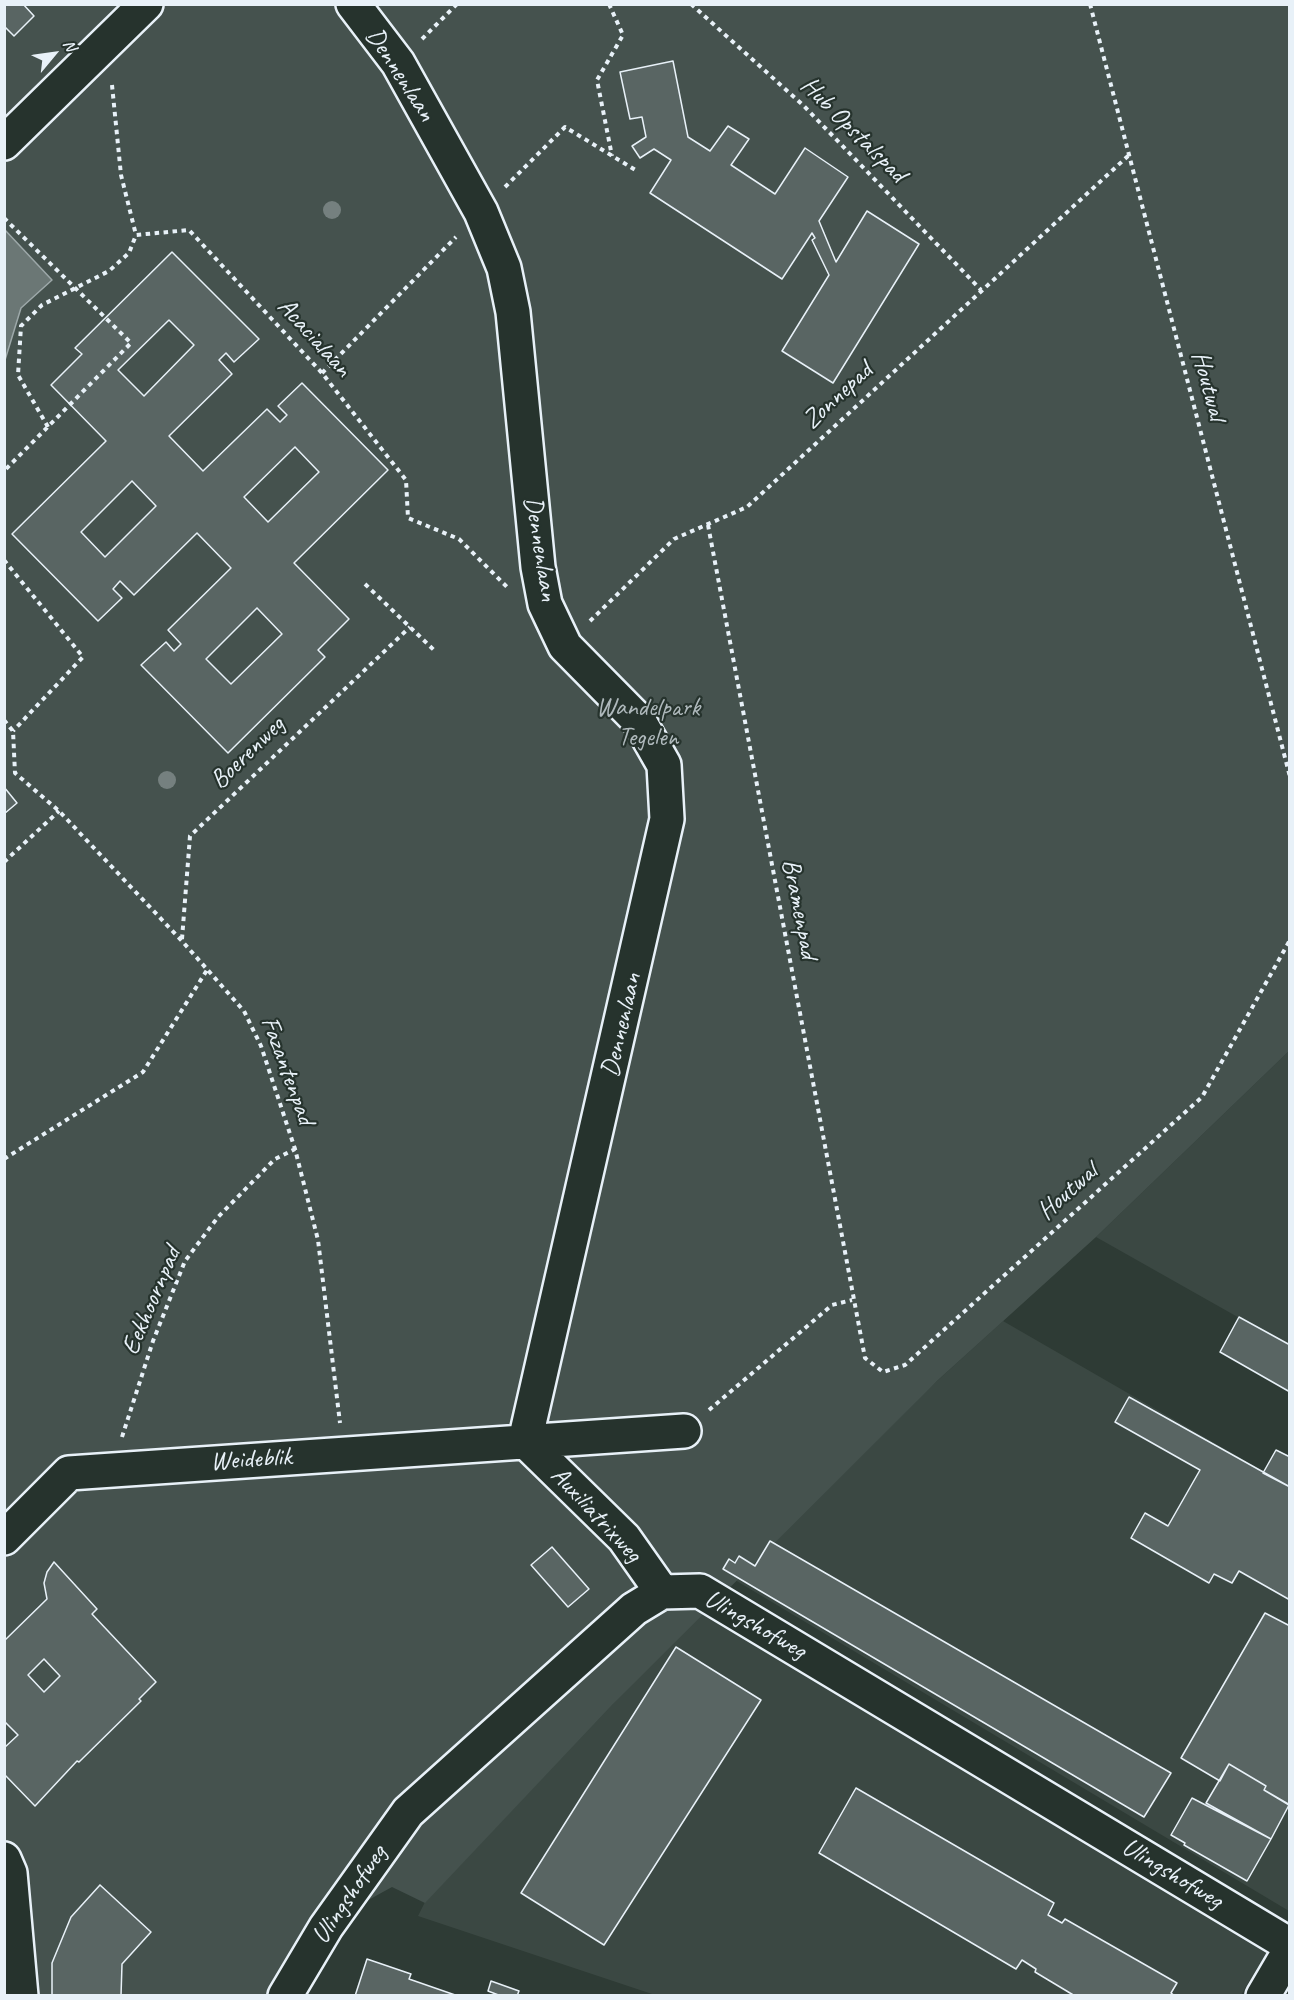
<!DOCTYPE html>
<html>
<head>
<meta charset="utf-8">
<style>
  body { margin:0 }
  #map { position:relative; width:1294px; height:2000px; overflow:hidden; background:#2e3b35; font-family:Caveat,sans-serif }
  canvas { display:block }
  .frame { position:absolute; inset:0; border:6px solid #e8f1f8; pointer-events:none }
  .north { position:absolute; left:24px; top:24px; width:60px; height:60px; -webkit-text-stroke:4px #26332d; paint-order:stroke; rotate:61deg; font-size:16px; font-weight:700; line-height:24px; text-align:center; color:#e8f1f8 }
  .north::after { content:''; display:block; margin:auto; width:21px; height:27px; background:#e8f1f8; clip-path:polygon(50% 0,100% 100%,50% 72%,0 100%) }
</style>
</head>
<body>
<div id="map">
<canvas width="1294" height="2000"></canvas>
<div class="frame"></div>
<div class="north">N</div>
</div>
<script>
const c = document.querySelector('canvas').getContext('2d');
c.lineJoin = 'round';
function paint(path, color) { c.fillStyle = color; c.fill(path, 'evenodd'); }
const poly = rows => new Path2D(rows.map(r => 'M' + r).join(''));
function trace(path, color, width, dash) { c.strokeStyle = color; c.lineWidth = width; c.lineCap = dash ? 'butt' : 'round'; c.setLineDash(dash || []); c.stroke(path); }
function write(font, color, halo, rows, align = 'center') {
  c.font = font + ' Caveat,sans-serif'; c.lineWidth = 4.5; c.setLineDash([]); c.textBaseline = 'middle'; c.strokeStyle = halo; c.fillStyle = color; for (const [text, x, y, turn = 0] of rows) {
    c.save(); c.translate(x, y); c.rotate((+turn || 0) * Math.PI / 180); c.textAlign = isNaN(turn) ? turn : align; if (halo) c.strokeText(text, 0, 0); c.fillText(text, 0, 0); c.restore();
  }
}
paint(poly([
  [1289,1051,1289,1346,1096,1237],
  [1003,1321,1289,1486,1289,1911,720,1571,870,1442],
  [701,1611,1267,1952,1241,1995,658,1996,418,1916,425,1902]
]), '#3b4843');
paint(poly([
  [5,5,1289,5,1289,1051,1096,1237,938,1380,613,1704,425,1903,392,1887,334,1919,285,1995,5,1996]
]), '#45524e');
const water = poly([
  [5,230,52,280,21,308,5,360,5,230]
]);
paint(water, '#6b7775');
trace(water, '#9da8a9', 1.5);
const building = poly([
  [4,4,23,4,34,16,14,36,4,26,4,4],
  [673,61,688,137,710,151,728,126,749,139,731,165,775,194,805,148,848,177,819,221,836,262,867,211,919,244,833,383,782,351,829,275,812,240,815,238,812,233,782,279,650,193,671,160,654,149,640,158,632,146,646,137,642,117,630,119,620,72,673,61],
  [172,252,259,339,234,362,226,353,219,360,232,374,169,436,203,471,267,409,280,422,287,415,278,406,302,383,388,470,294,563,349,619,318,650,325,657,228,753,141,665,166,642,174,651,181,644,168,630,231,568,197,533,134,595,120,581,113,589,122,598,98,621,12,534,106,441,51,385,82,354,75,348,172,252],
  [169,320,194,345,144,396,118,370,169,320],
  [295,447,319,472,268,522,244,497,295,447],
  [132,481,156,506,105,557,81,532,132,481],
  [257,608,282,634,231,684,206,659,257,608],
  [4,787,17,803,4,814,4,787],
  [1239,1317,1290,1345,1290,1392,1220,1352,1239,1317],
  [1129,1397,1290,1487,1290,1600,1239,1571,1232,1583,1214,1574,1209,1583,1131,1538,1145,1513,1168,1526,1200,1470,1115,1422,1129,1397],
  [1276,1450,1290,1457,1290,1487,1263,1473,1276,1450],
  [770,1541,1171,1773,1144,1817,723,1569,729,1559,735,1563,739,1556,755,1566,770,1541],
  [552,1547,589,1589,568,1607,531,1565,552,1547],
  [54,1562,97,1609,92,1614,156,1682,139,1699,141,1701,79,1762,77,1761,35,1806,4,1774,4,1748,18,1735,4,1721,4,1641,47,1599,44,1583,47,1572,54,1562],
  [44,1659,60,1676,44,1692,28,1675,44,1659],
  [1265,1613,1290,1626,1290,1805,1264,1790,1266,1786,1229,1764,1220,1781,1181,1758,1265,1613],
  [676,1647,761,1700,604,1945,521,1893,676,1647],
  [1229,1764,1266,1786,1264,1790,1289,1805,1271,1839,1206,1803,1229,1764],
  [856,1788,1054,1903,1048,1915,1062,1923,1065,1919,1177,1983,1171,1993,1175,1996,1075,1996,1035,1972,1036,1969,1022,1960,1016,1969,819,1853,856,1788],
  [1192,1798,1271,1839,1247,1881,1184,1845,1185,1843,1171,1835,1192,1798],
  [100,1885,151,1932,122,1964,121,1996,52,1996,52,1963,71,1917,100,1885],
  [367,1959,411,1974,409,1979,458,1996,355,1996,367,1959],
  [491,1981,519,1991,517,1996,501,1996,488,1991,491,1981]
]);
paint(building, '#596563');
trace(building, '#e8f1f8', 1.5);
const minor = poly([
  [353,4,398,63,481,212,504,268,513,312,538,567,545,604,565,646,639,721,664,765,667,819,525,1441],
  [4,143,146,4],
  [525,1441,624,1538,662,1592],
  [4,1538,69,1473,684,1431],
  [4,1859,10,1873,21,1996],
  [285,1996,326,1927,408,1812,634,1609,662,1592,700,1591,1290,1945],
  [1263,1996,1290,1950]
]);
trace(minor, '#e8f1f8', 38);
trace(poly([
  [609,4,623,35,597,80,612,156],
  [691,4,804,106,981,290],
  [1090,4,1290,777],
  [422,39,457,4],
  [112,85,121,175,136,235,189,230,322,373,406,480,408,518,459,539,507,587],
  [505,187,565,127,637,171],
  [4,218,131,343,4,471],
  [322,373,456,237],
  [48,427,18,375,21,326,42,305,109,271,129,253,136,235],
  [708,525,865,1358,883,1372,905,1365,1202,1097,1290,940],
  [4,560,83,657,13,731],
  [365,584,436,652],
  [590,621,674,539,747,507,1128,156],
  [4,720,13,731,15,773,59,811,182,941,244,1011,261,1046,295,1149,318,1240,340,1423],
  [4,862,59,811],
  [182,939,190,836,410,627],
  [4,1159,143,1072,207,970],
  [709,1410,832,1305,852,1300],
  [122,1437,153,1341,185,1261,218,1217,275,1159,295,1149]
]), '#e8f1f8', 4, [4.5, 4.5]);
trace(minor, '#26332d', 33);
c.fillStyle = '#75807f';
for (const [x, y] of [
  [332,210],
  [167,780]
]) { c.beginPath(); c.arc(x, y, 9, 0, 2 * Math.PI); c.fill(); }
write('26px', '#e8f1f8', '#26332d', [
  ["Dennenlaan",400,75,57],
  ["Hub Opstalspad",853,130,45],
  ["Acacialaan",314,338,48],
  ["Houtwal",1208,386,75],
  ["Zonnepad",838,396,-43],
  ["Dennenlaan",540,549,81],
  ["Boerenweg",248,753,-44],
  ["Bramenpad",799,909,79],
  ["Dennenlaan",622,1025,-77],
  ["Fazantenpad",287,1071,70],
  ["Houtwal",1068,1192,-42],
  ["Eekhoornpad",152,1301,-67],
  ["Weideblik",251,1460,-4],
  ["Auxiliatrixweg",596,1515,47],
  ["Ulingshofweg",755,1625,30],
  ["Ulingshofweg",1172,1874,31],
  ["Ulingshofweg",350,1895,-56]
]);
write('26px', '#afb9bc', '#26332d', [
  ["Wandelpark",648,708],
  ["Tegelen",648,738]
]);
</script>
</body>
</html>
